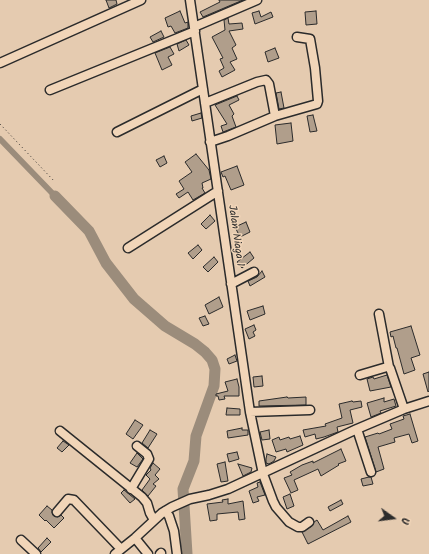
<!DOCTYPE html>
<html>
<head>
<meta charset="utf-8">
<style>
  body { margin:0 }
  #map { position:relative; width:429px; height:554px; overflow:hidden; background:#e5cbb0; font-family:Kalam,sans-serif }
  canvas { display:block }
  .north { position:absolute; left:373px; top:498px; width:40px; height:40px; -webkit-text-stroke:3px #f1d5b8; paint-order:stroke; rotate:104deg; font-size:11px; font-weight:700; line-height:16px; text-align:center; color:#2b2b2b }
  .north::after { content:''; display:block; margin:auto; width:14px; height:18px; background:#2b2b2b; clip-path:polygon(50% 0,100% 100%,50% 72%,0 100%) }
</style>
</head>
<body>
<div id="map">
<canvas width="429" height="554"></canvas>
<div class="north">U</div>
</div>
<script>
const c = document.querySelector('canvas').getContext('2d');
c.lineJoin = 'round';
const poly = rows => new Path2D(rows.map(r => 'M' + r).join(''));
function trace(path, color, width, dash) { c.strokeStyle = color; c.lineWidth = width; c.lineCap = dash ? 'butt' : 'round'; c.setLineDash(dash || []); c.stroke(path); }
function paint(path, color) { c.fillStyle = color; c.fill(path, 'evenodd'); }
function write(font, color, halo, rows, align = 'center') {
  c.font = font + ' Kalam,sans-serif'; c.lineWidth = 3; c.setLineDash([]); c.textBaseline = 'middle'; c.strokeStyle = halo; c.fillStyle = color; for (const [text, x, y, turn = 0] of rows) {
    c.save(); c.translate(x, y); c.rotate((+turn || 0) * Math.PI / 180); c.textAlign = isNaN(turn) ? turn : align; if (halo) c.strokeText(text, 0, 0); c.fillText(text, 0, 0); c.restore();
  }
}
trace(poly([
  [0,139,55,196]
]), '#9b8c7b', 6);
trace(poly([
  [55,196,89,231,106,263,134,299,165,326,195,344,205,352,212,360,215,369,214,386,196,436,194,461,183,489,187,554]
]), '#9b8c7b', 11);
const building = poly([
  [106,0,116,0,117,4,109,8,106,0],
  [219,0,243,0,203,17,200,12,220,2,219,0],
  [180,11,185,23,188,22,188,28,175,33,171,26,168,27,165,18,180,11],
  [259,11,261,17,271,12,273,17,255,24,252,13,259,11],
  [316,11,317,24,306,25,305,12,316,11],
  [228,18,229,24,242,23,243,29,229,31,236,45,232,48,237,59,230,62,235,70,222,77,219,71,224,68,220,59,223,58,212,37,225,30,224,20,228,18],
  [161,31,164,37,153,42,150,37,161,31],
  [186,40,189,45,179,51,177,44,186,40],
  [170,47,174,54,168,57,172,65,162,70,155,53,170,47],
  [275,48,279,58,268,62,265,52,275,48],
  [281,92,284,108,279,109,276,93,281,92],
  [237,96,239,100,229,105,234,114,232,116,236,127,223,132,221,126,227,124,215,105,237,96],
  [201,113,202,118,192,121,191,116,201,113],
  [313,115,317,131,310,132,307,116,313,115],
  [291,123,293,141,277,144,275,125,291,123],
  [196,154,209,170,211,179,202,183,203,188,202,188,205,193,193,200,188,192,179,198,176,194,184,189,179,181,192,172,185,162,196,154],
  [164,156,167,163,160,167,156,160,164,156],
  [237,166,244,185,231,190,225,176,223,177,221,172,237,166],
  [210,215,215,221,206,229,201,224,210,215],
  [246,222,250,232,240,237,235,227,246,222],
  [198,245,202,250,193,259,188,253,198,245],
  [250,252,254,258,242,268,237,262,250,252],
  [214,257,218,262,208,272,203,267,214,257],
  [262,271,265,277,250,286,248,281,257,277,262,271],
  [219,297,223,307,209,314,205,305,219,297],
  [263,306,265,314,250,320,247,311,263,306],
  [205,316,209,324,203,326,199,318,205,316],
  [254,325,256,330,253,332,255,336,249,339,245,329,254,325],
  [411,326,420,355,411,358,415,370,404,374,397,348,396,348,393,336,391,337,390,332,411,326],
  [235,355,237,361,229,364,227,359,235,355],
  [429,372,429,391,428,392,423,374,429,372],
  [387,375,391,387,370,391,367,379,373,377,374,379,387,375],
  [262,376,263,386,254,387,253,377,262,376],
  [237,379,239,387,239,396,224,396,225,399,219,400,218,396,216,396,216,394,228,391,225,382,237,379],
  [287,397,288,398,306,397,306,405,259,406,259,401,287,397],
  [384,398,384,402,394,399,396,406,380,411,381,413,371,417,367,403,384,398],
  [352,401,353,402,361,401,362,407,350,410,353,423,337,427,338,432,324,437,316,439,315,434,305,437,303,430,326,426,325,424,342,418,339,404,352,401],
  [227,408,240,409,240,415,226,415,227,408],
  [410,414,418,441,412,443,409,434,394,438,395,442,378,447,384,469,376,472,365,437,378,433,379,434,392,429,390,424,404,419,403,416,410,414],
  [135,420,143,425,133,439,126,434,135,420],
  [242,428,242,430,248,430,248,435,228,438,227,431,242,428],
  [150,430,157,434,148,448,142,443,150,430],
  [269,430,270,439,262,440,260,432,269,430],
  [300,436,303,445,287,452,286,449,276,452,272,440,279,437,280,440,289,437,290,439,300,436],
  [63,441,69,445,62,452,57,448,63,441],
  [341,449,346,461,338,464,339,465,321,476,318,469,294,480,298,490,291,493,284,478,292,475,290,472,302,465,313,461,313,463,341,449],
  [237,452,239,459,229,462,227,454,237,452],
  [137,453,143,459,137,467,130,463,137,453],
  [267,454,276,457,274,461,269,464,266,463,266,459,267,454],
  [225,462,228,481,221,482,217,464,225,462],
  [153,463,160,469,155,475,159,479,153,484,156,486,148,496,142,490,150,479,146,475,151,470,150,468,153,463],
  [238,464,252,468,251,472,243,476,238,464],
  [369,477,371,477,373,484,363,486,361,479,369,477],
  [260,482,265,495,257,497,259,501,253,503,249,491,258,487,257,483,260,482],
  [124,490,135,499,130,503,121,493,124,490],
  [290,494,294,506,287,509,283,497,290,494],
  [228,499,228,504,243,501,245,519,239,520,238,512,217,514,217,520,210,521,207,504,223,502,222,500,228,499],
  [341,500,343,504,330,511,328,507,341,500],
  [47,506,52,510,52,513,54,516,58,517,61,515,64,518,54,528,46,520,45,521,39,515,47,506],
  [348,516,351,522,308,544,302,532,312,526,314,522,317,520,323,530,348,516],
  [47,538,51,542,41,552,38,548,47,538]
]);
paint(building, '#b09e8b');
trace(building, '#2b2b2b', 1);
const minor = poly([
  [190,0,250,412,263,474,273,501,276,507,289,522,298,527,302,527,309,522],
  [194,27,257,0],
  [0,63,141,0],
  [50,90,195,31],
  [205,103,257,82,266,80,269,84,275,116,228,136,210,142],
  [275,116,317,104,318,101,315,68,310,39,297,37],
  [117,132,203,89],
  [128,248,218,191],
  [231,284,254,272],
  [379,314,389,367],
  [360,375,387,367,390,368,404,409],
  [250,412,310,410],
  [357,429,371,472],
  [60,431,142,497,147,503,150,513,154,520],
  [131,489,149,459,147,454,137,446],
  [165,511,169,516,174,531,177,554],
  [57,512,68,499,74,500,121,549],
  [135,538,148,554],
  [21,540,36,554],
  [115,554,135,538,162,513,172,507,190,499,209,495,228,489,357,429,404,409,429,401],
  [160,554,161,553]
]);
trace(minor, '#2b2b2b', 11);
trace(poly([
  [0,124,55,182]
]), '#2b2b2b', 1, [1, 3]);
trace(minor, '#f1d5b8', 8);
write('11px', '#2b2b2b', '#f1d5b8', [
  ["Jalan Niaga 1",235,236,82]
]);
</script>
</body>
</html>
